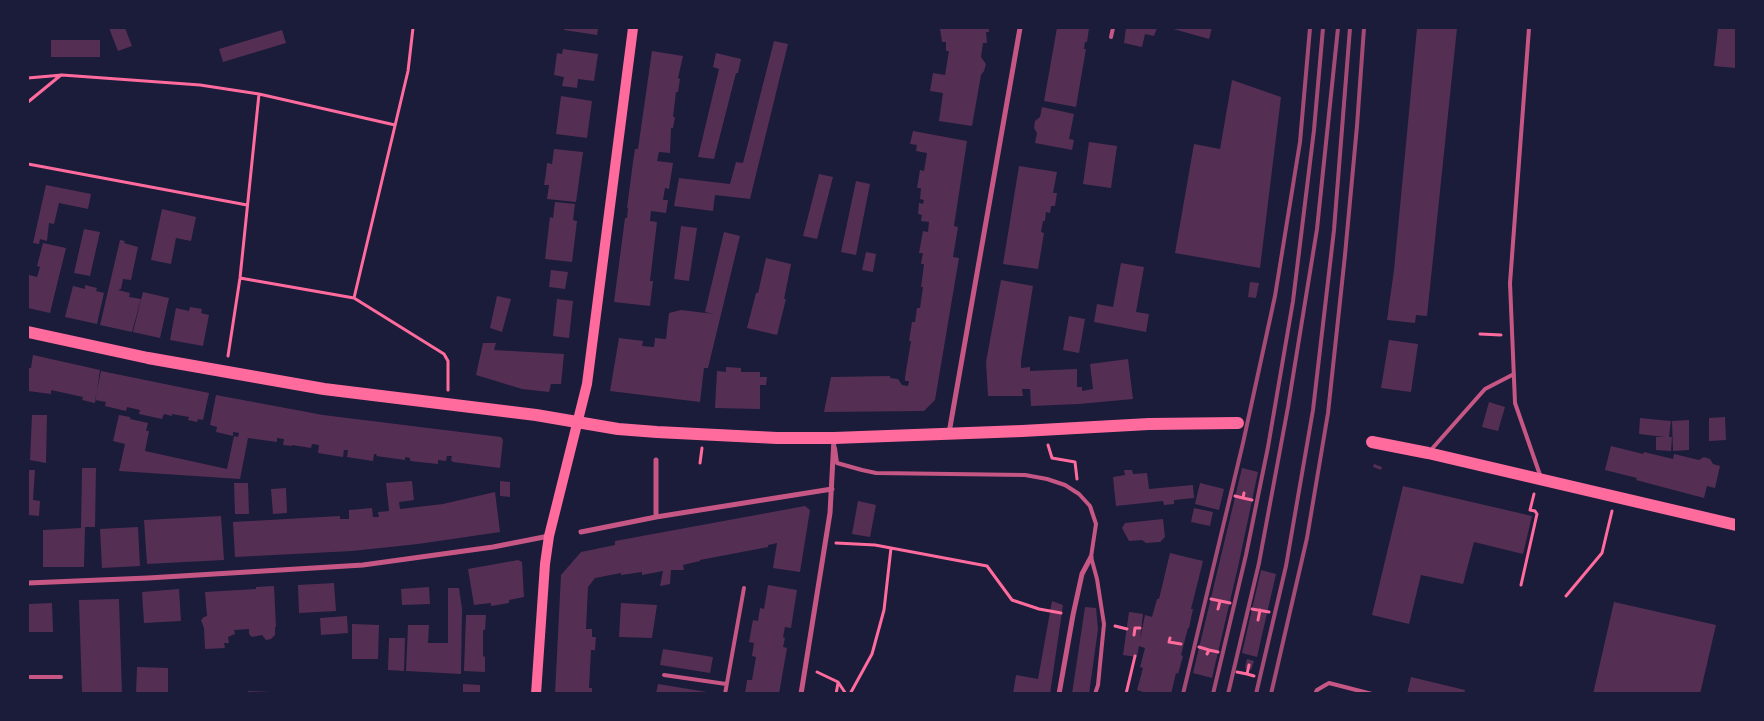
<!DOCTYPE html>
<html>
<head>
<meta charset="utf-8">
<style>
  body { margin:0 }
  #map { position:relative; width:1764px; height:721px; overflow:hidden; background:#1b1b3a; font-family:Roboto,sans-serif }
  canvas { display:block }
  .frame { position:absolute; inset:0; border:29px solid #1b1b3a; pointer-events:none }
</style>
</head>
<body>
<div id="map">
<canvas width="1764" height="721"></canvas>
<div class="frame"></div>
</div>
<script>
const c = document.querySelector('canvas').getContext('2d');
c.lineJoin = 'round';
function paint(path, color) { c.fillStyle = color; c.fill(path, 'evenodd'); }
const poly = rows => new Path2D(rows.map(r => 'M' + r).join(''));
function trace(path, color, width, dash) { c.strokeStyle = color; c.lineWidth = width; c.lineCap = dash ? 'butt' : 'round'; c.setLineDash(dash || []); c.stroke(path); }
paint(poly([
  [109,28,125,28,132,46,118,51],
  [565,28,598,28,597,35,564,30],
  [940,28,989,28,989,32,986,32,987,43,983,43,981,57,986,64,984,71,981,75,972,126,939,121,943,93,930,91,933,73,945,75,949,51,946,51,946,42,942,42],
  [1057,28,1089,28,1087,42,1085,42,1084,49,1086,49,1076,107,1044,101],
  [1126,28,1157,28,1154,36,1145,34,1142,47,1124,43],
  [1170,28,1212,28,1209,39],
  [1417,28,1457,28,1427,316,1416,315,1415,323,1387,320,1394,270],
  [1718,28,1736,28,1736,68,1714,66],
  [282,30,286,43,223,62,219,49],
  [51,40,100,40,100,57,51,57],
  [774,41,788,44,750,199,715,195,713,211,674,206,679,178,730,184,736,162,743,163],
  [563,49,598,54,594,81,578,79,577,88,562,86,564,77,554,75,557,53,562,54],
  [652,51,683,56,678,78,680,79,678,92,676,92,673,117,675,117,673,128,671,128,670,153,659,152,657,161,673,163,669,189,665,188,663,200,668,200,666,213,651,211,650,221,657,222,650,281,653,281,650,306,614,302,625,218,627,218,628,208,627,208,633,162,635,149,638,149],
  [716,53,741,59,738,73,736,73,714,159,698,157,719,69,713,67],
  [1232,80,1281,97,1260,268,1175,253,1194,144,1220,149],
  [561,96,592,101,587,138,556,134],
  [1042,107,1074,114,1069,139,1074,140,1072,150,1035,143,1037,133,1034,128,1035,121,1040,117],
  [913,131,967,141,954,226,958,227,953,257,959,258,935,400,924,411,824,412,831,377,890,376,890,378,898,379,902,385,908,386,909,381,905,381,905,377,911,341,909,341,912,322,915,322,917,308,920,308,923,287,921,287,924,264,921,264,923,253,919,253,923,231,928,232,929,222,921,221,922,215,918,214,919,203,923,204,924,200,920,199,921,188,917,188,920,170,924,171,927,153,916,151,917,145,910,144],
  [1089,142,1117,146,1111,188,1083,184],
  [554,149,583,152,576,202,547,199,549,185,544,185,546,173,547,163,552,164],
  [1019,166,1057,172,1053,193,1057,193,1055,206,1051,206,1050,213,1046,212,1045,221,1043,221,1041,232,1044,233,1038,269,1003,264],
  [819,174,833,177,817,239,803,236],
  [856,181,870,184,856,255,841,252],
  [46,185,91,194,88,209,59,203,54,224,49,223,47,241,40,239,39,244,33,243],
  [555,202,575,204,573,220,577,221,572,262,545,259,550,217,553,218],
  [162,209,196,217,191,241,176,238,171,264,151,260],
  [681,226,697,228,689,281,674,279],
  [84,229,100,232,90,276,74,273],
  [724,232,740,236,708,368,704,368,700,402,610,391,619,338,643,341,642,346,654,347,655,338,666,339,669,313,681,310,714,314,705,312],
  [120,240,125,241,124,243,138,247,131,280,123,279,121,289,118,290,130,293,129,297,141,299,132,332,100,325],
  [43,243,66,248,50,313,28,308,28,282,29,275,37,277,40,267,37,266],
  [866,252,876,254,873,272,862,270],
  [766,258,791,264,784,299,786,299,777,335,747,328,756,293,758,293],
  [1121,263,1144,267,1136,312,1149,314,1146,332,1094,322,1097,304,1113,307],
  [551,270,568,272,565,289,549,287],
  [1001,280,1033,286,1021,361,1021,368,1030,367,1030,371,1077,369,1077,387,1082,387,1082,391,1093,389,1090,364,1128,359,1133,399,1079,404,1031,406,1030,389,1022,389,1023,396,988,396,986,362],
  [1250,282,1259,283,1256,298,1248,297],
  [85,285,97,288,96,291,104,293,97,324,65,317,73,286,85,289],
  [143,292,169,298,160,338,133,332],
  [497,296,511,299,502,332,490,328],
  [557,299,573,301,569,338,553,336],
  [190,307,202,309,201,313,209,315,203,346,170,340,176,308,189,311],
  [1069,316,1085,319,1079,353,1063,350],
  [1389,340,1418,344,1411,392,1381,388],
  [483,343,496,343,494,350,564,354,561,384,551,384,549,392,522,389,476,375],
  [33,355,100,370,95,403,82,400,83,397,51,390,51,394,28,391,28,368,31,368],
  [726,367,741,368,741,372,760,372,760,377,767,377,766,385,760,385,760,409,715,408,717,371,726,372],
  [101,371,209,393,203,420,198,419,197,422,188,420,189,417,172,414,172,416,164,414,162,419,139,414,140,410,127,407,126,411,105,406,106,402,95,400],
  [216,395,323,415,501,437,503,440,500,468,453,462,451,460,452,456,447,456,446,461,438,460,438,464,410,461,410,458,405,457,405,460,376,456,377,454,374,454,373,461,347,457,348,450,344,450,343,457,318,453,319,445,312,444,311,448,292,445,292,446,283,445,284,439,277,438,277,442,248,438,240,479,119,471,125,444,113,441,119,415,130,417,130,419,148,423,146,431,149,431,145,451,227,469,234,436,238,437,239,433,233,432,233,436,216,432,217,427,210,425],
  [1489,402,1505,407,1498,431,1482,427],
  [32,415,47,415,46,463,30,460],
  [1725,417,1726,440,1709,441,1709,418],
  [1640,418,1671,421,1669,437,1672,437,1671,451,1656,450,1656,437,1665,437,1639,434],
  [1689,420,1689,450,1673,451,1672,421],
  [1611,446,1643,454,1644,452,1673,459,1674,454,1699,460,1704,457,1710,459,1713,464,1720,466,1715,488,1707,486,1704,498,1636,480,1637,478,1605,470],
  [1374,464,1382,467,1381,470,1373,467],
  [82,468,96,468,95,527,85,527,84,567,43,567,43,530,81,528],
  [1242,468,1258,472,1238,567,1212,678,1193,673],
  [28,470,35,470,33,500,40,501,39,516,28,515],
  [1124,470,1132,470,1133,474,1147,473,1149,489,1193,485,1194,498,1174,500,1174,504,1164,505,1163,501,1116,506,1113,477,1125,475],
  [412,481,414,500,399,502,400,509,443,504,495,492,500,532,418,544,352,551,235,557,233,522,340,516,340,519,349,519,349,510,372,508,373,517,379,517,378,512,389,511,386,483],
  [500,481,510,482,510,497,500,496],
  [234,483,248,483,249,514,235,514],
  [1200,483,1224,489,1219,510,1195,504],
  [1403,486,1532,516,1523,554,1474,542,1463,584,1421,575,1409,624,1372,615],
  [286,488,287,513,273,514,271,489],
  [858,501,876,505,870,537,852,534],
  [805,506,810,510,800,572,773,568,777,543,768,545,768,547,700,560,700,561,683,565,684,570,671,570,670,584,660,586,663,571,642,575,642,572,621,575,621,573,595,578,588,587,586,629,592,629,592,637,596,637,595,650,591,650,589,688,592,688,592,694,555,694,561,575,581,552,615,545,615,541],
  [1194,508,1213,512,1210,526,1191,522],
  [221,516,224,560,147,564,144,520],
  [1163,519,1165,537,1160,542,1146,543,1142,540,1129,541,1122,528,1125,523],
  [138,527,140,566,102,568,100,529],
  [1170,553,1203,561,1191,609,1193,609,1189,628,1188,628,1181,655,1183,656,1178,674,1176,673,1171,694,1143,694,1143,692,1137,690,1143,668,1140,667,1145,648,1139,646,1137,657,1123,655,1129,612,1143,614,1140,640,1145,615,1152,617,1157,599,1159,599],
  [518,560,522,562,524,597,509,600,509,603,491,606,491,603,474,605,468,569],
  [1261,570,1276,574,1257,657,1242,653],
  [334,583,336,611,299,613,298,585],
  [768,585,797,590,791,628,785,627,783,637,785,638,783,647,787,648,779,694,745,694,747,680,752,680,756,657,752,656,754,643,749,642,753,620,758,621,760,608,764,609],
  [274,586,276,627,275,627,275,635,271,639,266,640,262,635,252,637,249,634,249,629,234,630,235,634,228,637,229,643,224,643,225,648,205,649,204,628,201,620,204,617,207,616,205,592,256,589,256,587],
  [429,587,430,604,402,605,401,589],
  [448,588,459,588,462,609,461,674,406,671,408,625,429,625,428,643,448,643],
  [179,589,181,621,144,623,142,592],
  [119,599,122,694,82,694,79,600],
  [1052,601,1063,605,1050,694,1013,694,1016,675,1038,679],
  [1614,602,1716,625,1700,694,1593,694],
  [52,603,53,632,28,632,28,604],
  [621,603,657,605,652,638,619,637],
  [1085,607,1096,608,1098,629,1089,694,1072,694],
  [466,615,486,615,485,630,483,630,483,656,485,657,485,672,464,671],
  [347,616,348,633,321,635,320,618],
  [352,624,379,625,378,659,352,659],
  [389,638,405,638,404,671,388,670],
  [663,649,713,657,710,673,660,665],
  [1247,659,1254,661,1251,670,1245,668],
  [137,667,168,668,168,694,136,694],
  [1411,677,1465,690,1464,694,1407,694],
  [463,684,480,685,480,694,463,694],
  [658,684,707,692,707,694,656,694],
  [248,691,271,692,271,694,248,694]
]), '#542f53');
trace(poly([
  [413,28,408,71,354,298,444,354,448,361,448,390],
  [28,78,62,75,200,85,259,94,240,278,228,356],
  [259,94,395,125],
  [28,102,61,75],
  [28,164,247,205],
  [240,278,354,298],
  [1480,334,1501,335],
  [1048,445,1052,458,1075,462,1077,479],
  [700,463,702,448],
  [1244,493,1243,498,1252,500],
  [1235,496,1243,498],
  [836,543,875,545,987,566,1012,600,1039,609,1061,613],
  [1521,585,1537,514,1535,511,1530,510,1534,494],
  [1566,596,1602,553,1612,511],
  [1211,599,1230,603],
  [1218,609,1220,601],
  [1252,609,1269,612],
  [1258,620,1260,610],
  [1115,626,1127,629],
  [1134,635,1135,628,1140,628],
  [1170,638,1169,642,1181,644],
  [1199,647,1209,650],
  [1207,654,1209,650,1218,652],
  [817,672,838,682,846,694],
  [1237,672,1247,674,1249,665],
  [1247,674,1254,676],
  [836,694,838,683],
  [850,694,872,654,884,610,891,548],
  [1126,694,1135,656]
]), '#ff6b9d', 3);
trace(poly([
  [1529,28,1510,283,1515,403,1540,475],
  [1111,37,1113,28],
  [835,448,837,463,862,470,876,473,1025,475,1047,479,1065,485,1079,494,1090,506,1096,524,1091,557,1097,579,1104,624,1098,685,1095,694],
  [1430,451,1485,389,1514,374],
  [664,675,726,684],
  [28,677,61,677],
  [725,694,744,588],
  [1315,694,1317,690,1329,683,1372,694]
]), '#c65784', 4);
trace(poly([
  [949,433,1020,28],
  [656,517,656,460],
  [581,532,656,517,832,489],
  [28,583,148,578,363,565,493,547,549,536],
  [801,694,830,513,834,439],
  [1059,694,1073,615,1082,574,1091,557]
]), '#c65784', 5);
trace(poly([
  [536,694,545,564,549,536,587,384,633,28]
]), '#ff6b9d', 10);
trace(poly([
  [28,332,148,358,324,389,536,415,618,429,657,432,777,438,834,438,1022,431,1149,424,1238,423],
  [1372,442,1428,453,1736,525]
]), '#ff6b9d', 12);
trace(poly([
  [1183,694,1243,443,1275,296,1300,142,1310,28],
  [1213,694,1246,555,1268,447,1293,301,1314,130,1323,28],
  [1228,694,1259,563,1288,407,1317,229,1338,28],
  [1256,694,1286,566,1313,410,1334,230,1350,28],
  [1271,694,1307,538,1328,413,1345,255,1357,126,1364,28]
]), '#a44b75', 4);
</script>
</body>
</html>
